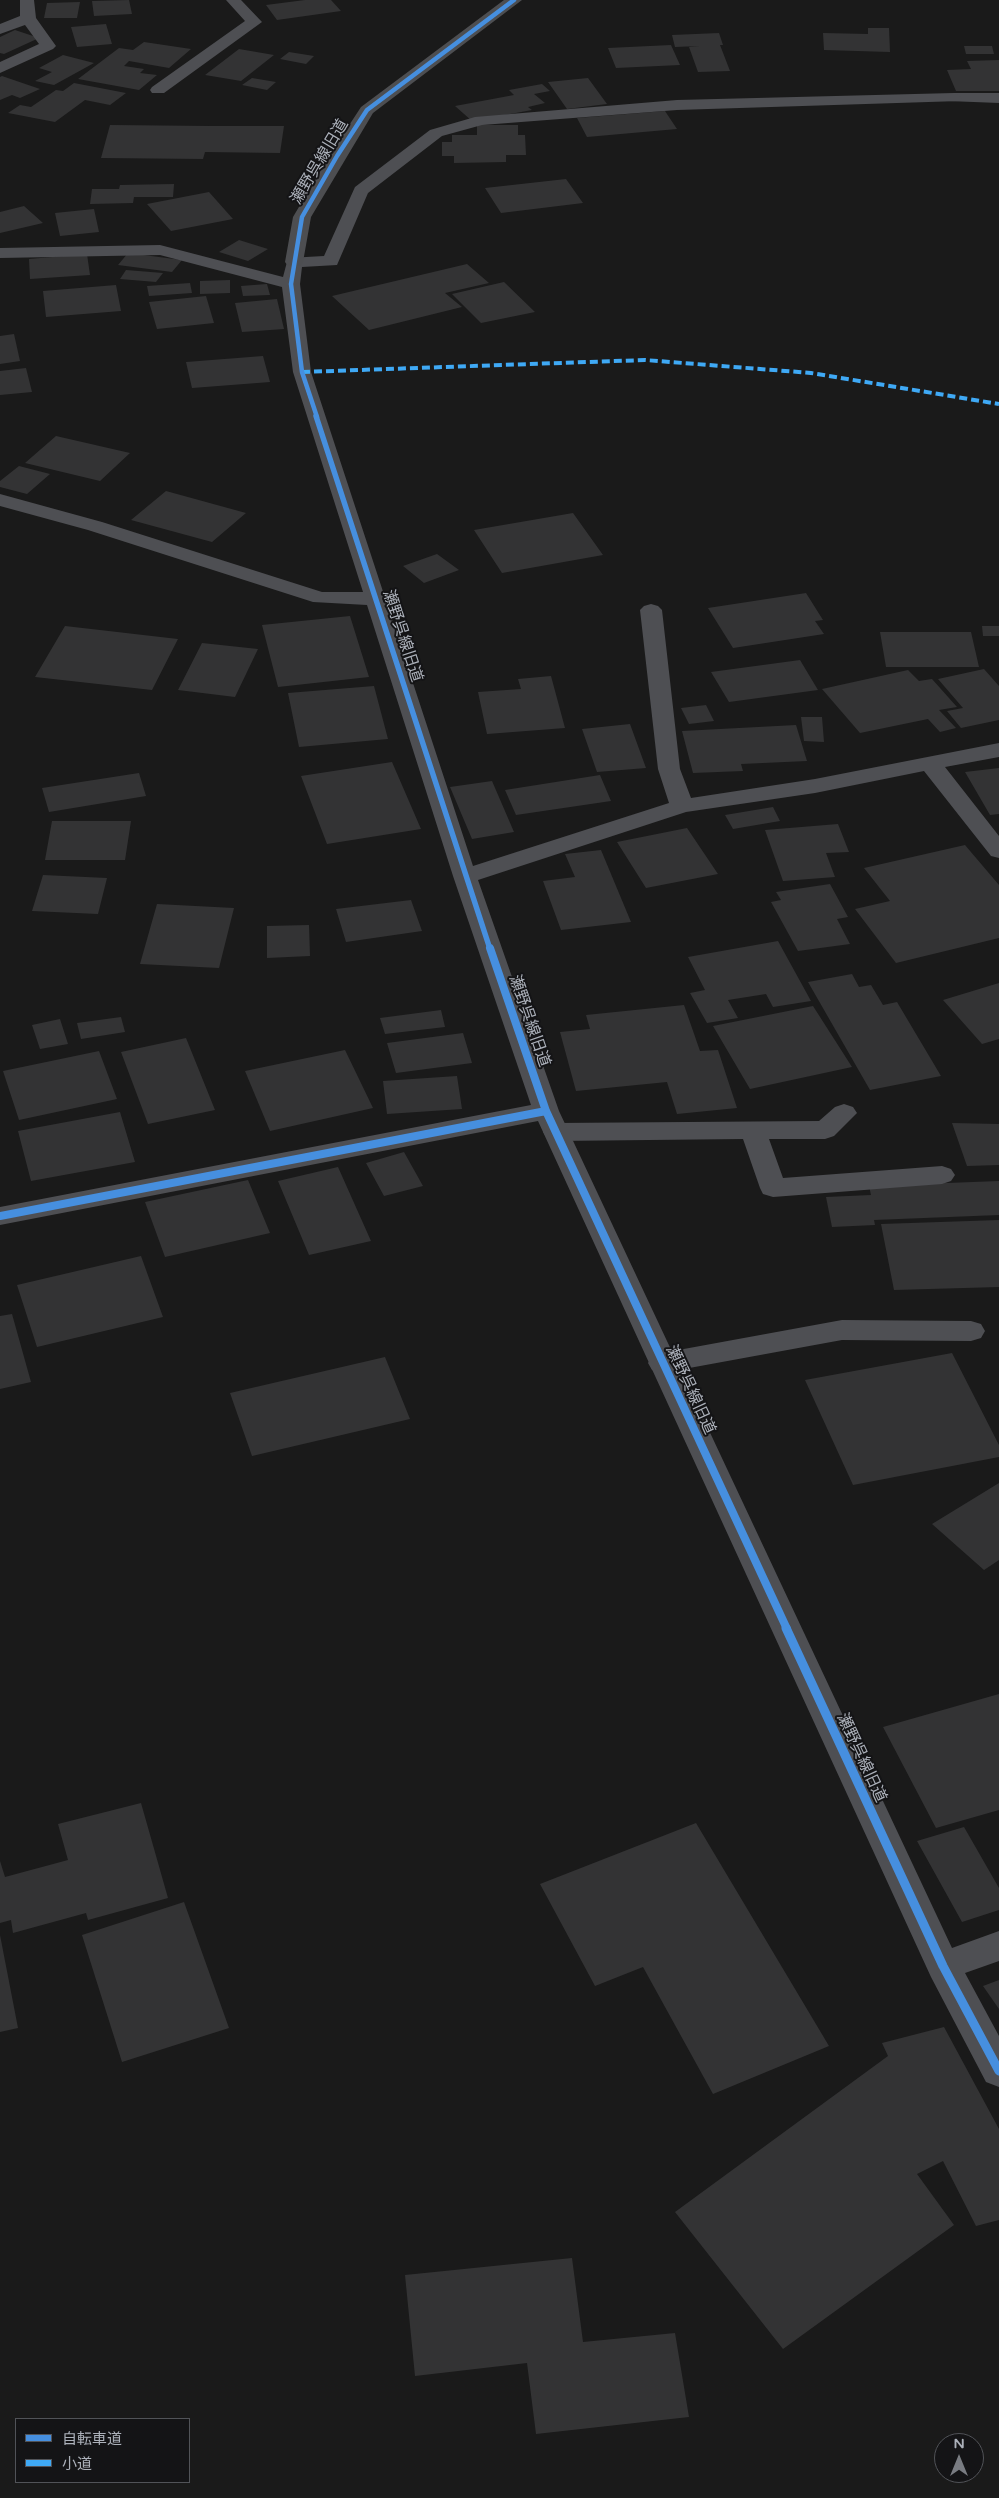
<!DOCTYPE html>
<html>
<head>
<meta charset="utf-8">
<style>
  body { margin:0 }
  #map { position:relative; width:999px; height:2498px; overflow:hidden; background:#1a1a1a; font-family:"Varela Round","Noto Sans JP",sans-serif }
  canvas { display:block }
  .legend { position:absolute; left:15px; top:2418px; width:175px; height:65px; box-sizing:border-box; background:#141416; border:1px solid #515358; margin:0; padding:6px 9px; list-style:none; font-size:15px; color:#acb1ba }
  .legend li { display:flex; align-items:center; gap:10px; height:25px }
  .legend b { width:25px; border:1px solid #515358 }
  .north { position:absolute; left:934px; top:2433px; width:50px; height:50px; box-sizing:border-box; background:#141416; border:1px solid #515358; border-radius:50%; rotate:0deg; font-size:14px; font-weight:700; line-height:20px; text-align:center; color:#acb1ba }
  .north::after { content:''; display:block; margin:auto; width:18px; height:22px; background:#797c82; clip-path:polygon(50% 0,100% 100%,50% 72%,0 100%) }
</style>
</head>
<body>
<div id="map">
<canvas width="999" height="2498"></canvas>
<ul class="legend">
<li><b style="height:6px;background:#468fdf"></b>自転車道</li>
<li><b style="height:6px;background:#3fa9f5"></b>小道</li>
</ul>
<div class="north">N</div>
</div>
<script>
const c = document.querySelector('canvas').getContext('2d');
c.lineJoin = 'round';
function paint(path, color) { c.fillStyle = color; c.fill(path, 'evenodd'); }
const poly = rows => new Path2D(rows.map(r => 'M' + r).join(''));
function trace(path, color, width, dash) { c.strokeStyle = color; c.lineWidth = width; c.lineCap = dash ? 'butt' : 'round'; c.setLineDash(dash || []); c.stroke(path); }
function write(font, color, halo, rows, align = 'center') {
  c.font = font + ' "Varela Round","Noto Sans JP",sans-serif'; c.lineWidth = 4; c.setLineDash([]); c.textBaseline = 'middle'; c.strokeStyle = halo; c.fillStyle = color; for (const [text, x, y, turn = 0] of rows) {
    c.save(); c.translate(x, y); c.rotate((+turn || 0) * Math.PI / 180); c.textAlign = isNaN(turn) ? turn : align; if (halo) c.strokeText(text, 0, 0); c.fillText(text, 0, 0); c.restore();
  }
}
paint(poly([
  [129,0,132,14,94,16,92,1],
  [305,0,331,0,341,11,277,20,266,5],
  [80,2,77,18,44,18,47,3],
  [106,24,112,44,77,47,71,27],
  [868,28,889,28,890,52,824,50,823,33,868,34],
  [15,30,39,38,4,54,0,53,0,37],
  [719,33,723,45,720,45,730,71,698,72,689,47,700,46,675,47,672,35],
  [144,42,191,49,169,68,129,61,124,66,144,69,140,73,157,75,139,90,78,79,119,48,133,50],
  [671,45,680,65,616,68,608,48],
  [964,46,992,46,994,54,966,54],
  [239,49,274,55,241,81,205,75],
  [289,52,314,56,306,64,280,59],
  [63,55,94,63,54,85,35,81,52,72,39,68],
  [999,60,999,91,956,91,947,70,971,69,967,61],
  [2,76,40,89,20,98,12,95,0,100,0,77],
  [252,78,276,82,267,90,242,85],
  [588,78,607,104,567,109,548,82],
  [74,83,126,93,110,105,85,100,55,122,8,113,20,105,31,107,56,90,63,91],
  [542,84,550,91,534,94,545,103,528,107,532,110,472,121,455,106,514,95,509,90],
  [665,111,677,129,587,137,577,118],
  [110,125,210,126,284,126,280,153,205,152,203,159,101,158],
  [477,125,518,125,518,135,525,135,526,155,506,155,506,162,454,163,454,156,442,156,442,142,452,142,452,135,477,135],
  [566,179,583,203,501,213,485,188],
  [174,184,173,197,134,197,133,203,90,204,92,189,119,189,120,185],
  [209,192,233,219,171,231,147,204],
  [24,206,43,223,0,233,0,212],
  [94,209,99,232,60,236,55,213],
  [239,240,268,249,248,261,219,252],
  [128,253,182,260,172,272,118,265],
  [87,254,90,275,30,279,29,259],
  [467,264,489,283,445,293,462,307,369,330,332,296],
  [126,270,163,273,156,282,120,279],
  [230,280,230,293,200,294,200,281],
  [504,282,535,312,481,323,452,294],
  [190,283,192,293,149,296,147,286],
  [267,284,270,295,243,296,241,286],
  [116,285,121,311,46,317,43,291],
  [206,296,214,323,157,329,149,302],
  [277,299,284,329,242,332,235,303],
  [14,334,20,361,0,364,0,336],
  [263,356,270,382,192,388,186,362],
  [26,368,32,392,0,395,0,371],
  [56,436,130,453,100,481,25,463],
  [19,466,50,474,27,494,0,487,0,481],
  [166,491,246,513,212,542,131,520],
  [573,513,603,555,502,573,474,530],
  [437,554,459,570,424,583,403,566],
  [806,593,823,620,815,621,824,634,733,648,708,608],
  [350,616,369,677,278,687,262,625],
  [65,626,178,639,152,690,35,677],
  [982,626,999,626,999,636,983,636],
  [880,632,971,632,979,667,886,667],
  [202,643,258,649,235,697,178,690],
  [800,660,818,690,729,702,711,672],
  [984,669,999,686,999,720,961,728,947,711,963,708,938,679],
  [908,670,919,681,932,679,957,707,939,710,956,728,940,732,928,719,860,733,822,689],
  [551,676,565,728,487,734,478,692,521,689,518,679],
  [374,686,388,739,299,747,288,693],
  [706,705,714,721,689,724,681,708],
  [801,717,822,717,824,742,804,741],
  [630,724,646,768,597,772,582,729],
  [796,725,807,761,741,764,743,771,693,773,682,731],
  [392,762,421,829,327,844,301,776],
  [999,768,999,814,990,815,965,772],
  [139,773,146,796,49,812,42,788],
  [600,775,611,801,516,815,505,790],
  [492,781,514,832,472,839,450,787],
  [773,807,780,821,733,829,725,815],
  [52,821,131,821,125,860,45,860],
  [838,824,849,852,826,853,835,877,783,881,765,830],
  [687,828,718,874,646,888,617,842],
  [965,845,999,885,999,938,896,963,855,909,890,901,864,868],
  [601,850,631,922,561,930,543,881,575,877,565,854],
  [43,875,107,878,98,914,32,911],
  [830,884,848,917,837,919,850,944,798,951,771,902,781,900,776,892],
  [411,900,422,931,346,942,336,909],
  [157,904,234,908,219,968,140,964],
  [309,925,310,956,267,958,267,926],
  [778,941,811,1001,773,1007,766,994,728,1000,738,1018,707,1023,690,993,705,990,688,957],
  [852,974,859,987,871,985,883,1005,897,1002,941,1076,870,1090,808,982],
  [999,983,999,1039,982,1044,943,1000],
  [684,1005,700,1051,718,1050,737,1108,677,1114,667,1082,576,1091,560,1032,590,1029,586,1015],
  [813,1006,852,1067,750,1089,713,1026],
  [441,1010,445,1027,385,1034,380,1018],
  [121,1017,125,1032,81,1039,77,1023],
  [60,1019,68,1044,40,1049,32,1025],
  [463,1033,472,1063,396,1073,387,1043],
  [186,1038,215,1110,148,1124,121,1052],
  [345,1050,373,1108,270,1131,245,1071],
  [99,1051,117,1099,19,1120,3,1071],
  [457,1076,462,1109,387,1114,383,1081],
  [120,1112,135,1162,31,1181,18,1131],
  [952,1123,999,1124,999,1165,967,1166],
  [404,1152,423,1186,384,1196,366,1163],
  [338,1167,371,1241,309,1255,278,1181],
  [248,1180,270,1233,165,1257,145,1202],
  [999,1181,999,1215,874,1220,875,1225,832,1227,826,1197,871,1195,869,1186],
  [999,1220,999,1287,894,1290,881,1224],
  [141,1256,163,1317,37,1347,17,1285],
  [12,1314,31,1382,0,1389,0,1316],
  [952,1353,999,1445,999,1457,853,1485,805,1380],
  [385,1357,410,1419,252,1456,230,1393],
  [999,1483,999,1560,984,1570,932,1524],
  [999,1694,999,1810,936,1828,883,1727],
  [141,1803,168,1898,88,1920,86,1913,13,1933,11,1920,0,1923,0,1861,5,1877,68,1860,58,1824],
  [696,1823,829,2046,713,2094,643,1967,595,1986,540,1884],
  [964,1827,999,1888,999,1910,962,1922,917,1841],
  [184,1902,229,2028,122,2062,82,1935],
  [0,1935,18,2028,0,2032],
  [999,1980,999,2009,983,1986],
  [944,2027,999,2129,999,2220,976,2226,943,2161,917,2174,954,2225,783,2349,675,2212,888,2056,882,2043],
  [572,2258,583,2342,675,2333,689,2417,536,2434,527,2363,415,2376,405,2275]
]), '#333334');
paint(poly([
  [954,93,999,93,999,103,948,101,946,98,954,93],
  [844,1104,853,1107,857,1113,834,1136,825,1139,769,1139,783,1178,942,1166,951,1169,955,1175,951,1181,942,1184,773,1197,763,1194,760,1188,743,1139,556,1141,547,1138,543,1132,547,1126,556,1123,819,1121,835,1107,844,1104],
  [842,1320,971,1321,981,1324,985,1331,981,1338,971,1341,842,1340,662,1373,652,1370,648,1363,652,1356,662,1353,842,1320]
]), '#4e4f53');
paint(poly([
  [20,0,34,0,36,18,56,46,53,49,0,73,0,62,39,44,25,25,0,34,0,24,20,16,20,0],
  [226,0,241,0,262,22,164,93,152,93,150,90,152,87,245,21,226,0],
  [954,93,962,98,960,101,677,110,482,125,442,136,368,193,337,265,302,267,300,284,311,372,473,866,669,803,658,769,640,610,644,606,651,604,658,606,662,610,680,769,691,798,815,779,999,743,999,757,945,767,999,836,999,858,991,856,924,771,815,793,686,812,478,880,559,1111,952,1948,999,1931,999,1961,965,1973,999,2036,999,2087,986,2082,931,1977,538,1121,0,1225,0,1207,531,1105,453,876,367,605,313,602,88,530,0,506,0,494,102,522,322,592,363,592,293,372,282,287,160,255,0,258,0,248,160,245,283,277,288,258,324,256,355,187,430,130,475,117,677,100,954,93]
]), '#4e4f53');
paint(poly([
  [504,0,522,0,373,113,311,217,303,262,300,266,288,266,285,262,293,217,329,156,361,107,504,0]
]), '#4d4e51');
trace(poly([
  [302,372,645,360,811,373,999,404]
]), '#3fa9f5', 4, [8, 4]);
trace(poly([
  [317,417,302,372,291,284,302,217,337,156,367,110,514,0]
]), '#468fdf', 4.5);
trace(poly([
  [316,416,490,949]
]), '#468fdf', 5.5);
trace(poly([
  [490,948,546,1111,787,1629],
  [0,1216,546,1111]
]), '#468fdf', 8);
trace(poly([
  [786,1628,943,1966,999,2071]
]), '#468fdf', 9);
write('16px', '#acb1ba', '#141416', [
  ["瀬野呉線旧道",320,162,-59],
  ["瀬野呉線旧道",402,636,72],
  ["瀬野呉線旧道",529,1021,71],
  ["瀬野呉線旧道",690,1390,65],
  ["瀬野呉線旧道",861,1758,65]
]);
</script>
</body>
</html>
